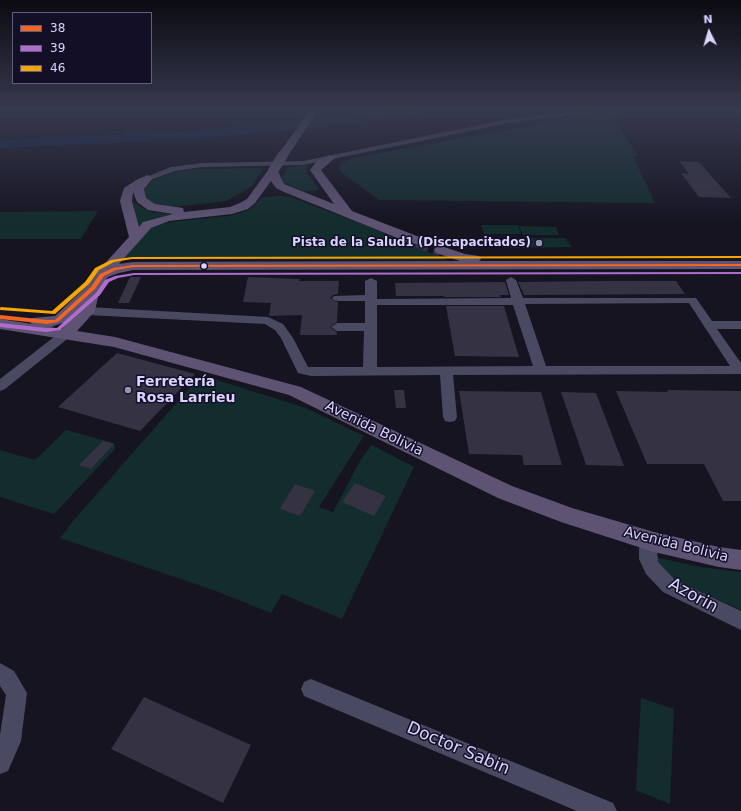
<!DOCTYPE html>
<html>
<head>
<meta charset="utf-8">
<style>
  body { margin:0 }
  #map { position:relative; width:741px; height:811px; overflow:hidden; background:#161421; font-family:"DejaVu Sans",sans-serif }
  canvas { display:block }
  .legend { position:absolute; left:12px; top:12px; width:140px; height:72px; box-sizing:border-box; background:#130f26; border:1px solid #625e7d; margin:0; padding:5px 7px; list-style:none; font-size:12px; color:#d9d4ff }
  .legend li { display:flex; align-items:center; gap:8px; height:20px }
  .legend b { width:20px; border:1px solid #625e7d }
  .north { position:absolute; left:689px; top:12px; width:40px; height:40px; -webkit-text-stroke:3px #130f26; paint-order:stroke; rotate:355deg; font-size:11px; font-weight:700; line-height:16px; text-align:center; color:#d9d4ff }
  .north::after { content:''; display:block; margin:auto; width:14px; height:18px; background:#d9d4ff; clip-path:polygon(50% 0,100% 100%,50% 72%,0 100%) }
</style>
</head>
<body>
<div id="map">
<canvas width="741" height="811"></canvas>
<ul class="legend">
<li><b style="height:5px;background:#f26522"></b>38</li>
<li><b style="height:5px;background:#b06ccc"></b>39</li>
<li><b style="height:5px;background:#f7a600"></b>46</li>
</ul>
<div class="north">N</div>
</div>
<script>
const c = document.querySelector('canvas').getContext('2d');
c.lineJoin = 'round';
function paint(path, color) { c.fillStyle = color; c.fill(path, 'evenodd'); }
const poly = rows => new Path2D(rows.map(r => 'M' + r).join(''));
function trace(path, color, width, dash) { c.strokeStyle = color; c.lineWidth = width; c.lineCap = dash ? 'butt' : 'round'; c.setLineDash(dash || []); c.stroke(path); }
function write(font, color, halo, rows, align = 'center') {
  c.font = font + ' "DejaVu Sans",sans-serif'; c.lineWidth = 3; c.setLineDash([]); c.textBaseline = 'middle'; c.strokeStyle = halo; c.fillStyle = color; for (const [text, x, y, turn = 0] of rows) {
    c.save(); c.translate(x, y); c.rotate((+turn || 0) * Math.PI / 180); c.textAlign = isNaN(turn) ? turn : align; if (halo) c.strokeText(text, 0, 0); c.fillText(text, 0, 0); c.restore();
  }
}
paint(poly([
  [608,111,613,111,622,132,638,156,633,156,655,203,379,200,341,172,339,166,343,162,354,158],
  [308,165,306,173,318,187,318,190,304,191,283,183,281,179,288,167],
  [264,168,251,187,226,201,174,207,153,204,144,196,143,191,151,181,177,171,197,169],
  [283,196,293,198,360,223,448,260,123,259,149,229,155,225,170,222,229,216,249,210,262,197],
  [133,201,144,209,152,212,178,215,149,221,137,228],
  [98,211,81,239,0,239,0,213,1,212],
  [481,225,518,225,521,234,484,234],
  [519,226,556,227,559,235,523,235],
  [507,238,565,238,572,247,510,248],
  [201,375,306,408,364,436,319,507,333,512,361,459,372,445,414,467,342,619,282,594,271,613,216,591,60,538,74,520],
  [66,430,114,443,115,449,54,514,0,497,0,450,35,460],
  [655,557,701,567,741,572,741,610,678,582,651,564],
  [641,698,674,709,670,804,636,790]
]), '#132c2d');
paint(poly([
  [389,111,423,111,417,115,341,125,198,139,0,148,0,140,198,131,389,111]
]), '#0d2144');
paint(poly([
  [679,161,699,162,731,198,699,197,681,173,689,174],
  [130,277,141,277,129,303,118,303],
  [248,277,300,279,299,281,339,281,338,294,333,295,330,298,338,302,337,322,330,327,337,332,337,335,300,335,302,315,269,316,271,303,243,302],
  [607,281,676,281,685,294,524,295,518,282],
  [505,282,509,295,500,295,501,297,445,297,444,296,396,296,395,283],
  [446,306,504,306,519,357,455,356],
  [117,353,195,374,140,431,58,407],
  [394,390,404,390,406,408,396,408],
  [667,390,741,391,741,501,723,501,704,464,647,464,616,391,668,392],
  [459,391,541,392,562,465,524,465,522,455,469,454],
  [561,392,596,393,624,466,586,465],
  [103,441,114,444,91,469,79,465],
  [355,483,386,496,374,516,342,502],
  [295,484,315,491,300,516,280,509],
  [144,697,251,745,223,803,111,749]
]), '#343243');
trace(poly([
  [417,241,441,250]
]), '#333142', 13, [13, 6]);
paint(poly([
  [574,111,595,111,592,113,509,123,303,165,202,167,175,171,148,181,144,178,171,167,202,163,303,161,509,119,574,111],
  [511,277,516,280,523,298,696,298,712,321,741,321,741,329,717,329,741,363,741,374,453,375,457,417,455,421,450,422,445,421,443,417,440,375,311,376,298,373,281,338,275,330,265,324,87,315,81,311,87,307,268,317,283,324,293,338,308,367,363,367,364,331,337,331,331,327,337,323,365,323,365,301,338,301,334,300,332,298,334,296,365,295,365,281,371,278,377,281,377,299,511,298,506,280,511,277],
  [689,303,730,366,546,366,525,304,689,303],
  [377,305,513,305,533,366,377,367,377,305],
  [67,329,73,333,71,336,5,389,0,391,0,379,63,330,67,329],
  [654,535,660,537,663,542,657,551,658,562,675,580,741,611,741,630,663,592,646,574,639,559,639,548,648,537,654,535],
  [0,663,14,671,27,693,21,741,8,771,0,774,0,735,6,695,0,686,0,663],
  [311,679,613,803,617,811,577,811,304,696,301,689,304,682,311,679]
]), '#4a4962');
paint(poly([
  [309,111,318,111,287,157,279,157,278,155,309,111],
  [330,155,335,158,321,170,352,211,422,238,423,241,422,244,412,244,284,192,276,188,271,181,255,203,248,209,232,214,169,221,151,228,119,264,133,262,460,261,436,253,434,250,436,247,441,246,465,254,479,256,481,259,479,261,741,261,741,269,133,270,119,273,108,277,100,288,95,311,77,331,115,337,301,387,512,486,572,508,654,532,719,547,741,550,741,570,719,567,654,552,561,522,498,498,289,395,114,347,0,329,0,319,32,324,29,321,32,318,55,316,88,285,97,272,129,237,120,201,124,188,138,179,148,175,153,178,144,189,146,198,155,204,183,208,184,212,230,207,240,203,247,199,269,169,273,168,277,169,284,184,334,204,310,170,317,161,330,155],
  [133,192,137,202,148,210,173,214,143,222,139,227,132,201,133,192],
  [80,308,62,329,44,326,51,327,65,322,80,308]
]), '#5e5373');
trace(poly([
  [273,171,283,155]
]), '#5e5373', 10);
paint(poly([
  [741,264,741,266,133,267,116,270,104,276,95,289,58,322,47,324,0,319,0,315,47,320,55,320,91,287,100,274,113,268,133,265,741,264]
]), '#f26522');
paint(poly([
  [741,272,741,274,134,275,118,278,109,282,100,295,60,330,46,332,0,327,0,323,46,328,57,328,96,293,105,280,115,276,134,273,741,272]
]), '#b06ccc');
paint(poly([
  [741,256,741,258,132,259,114,262,99,270,89,284,55,314,0,310,0,308,1,307,52,311,85,282,95,268,111,260,132,257,741,256]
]), '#f7a600');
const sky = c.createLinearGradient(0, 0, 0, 225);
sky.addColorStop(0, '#0c0b12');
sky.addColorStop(0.49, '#363a4e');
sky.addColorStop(1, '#363a4e00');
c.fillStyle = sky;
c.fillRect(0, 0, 741, 225);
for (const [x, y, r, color] of [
  [539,243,4,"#9591b1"],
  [204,266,3.5,"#d9d4ff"],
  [128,390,4,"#9591b1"]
]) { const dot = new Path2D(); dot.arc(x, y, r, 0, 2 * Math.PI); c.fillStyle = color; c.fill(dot); trace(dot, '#130f26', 1.5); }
write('bold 12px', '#d9d4ff', '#130f26', [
  ["Pista de la Salud1 (Discapacitados)",531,243]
], 'right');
write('bold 14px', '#d9d4ff', '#130f26', [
  ["Ferretería",136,382],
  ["Rosa Larrieu",136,398]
], 'left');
write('14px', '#d9d4ff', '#130f26', [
  ["Avenida Bolivia",374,429,26],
  ["Avenida Bolivia",676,545,14]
]);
write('17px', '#d9d4ff', '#130f26', [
  ["Azorin",693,596,29],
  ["Doctor Sabin",458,749,23]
]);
</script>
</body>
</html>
